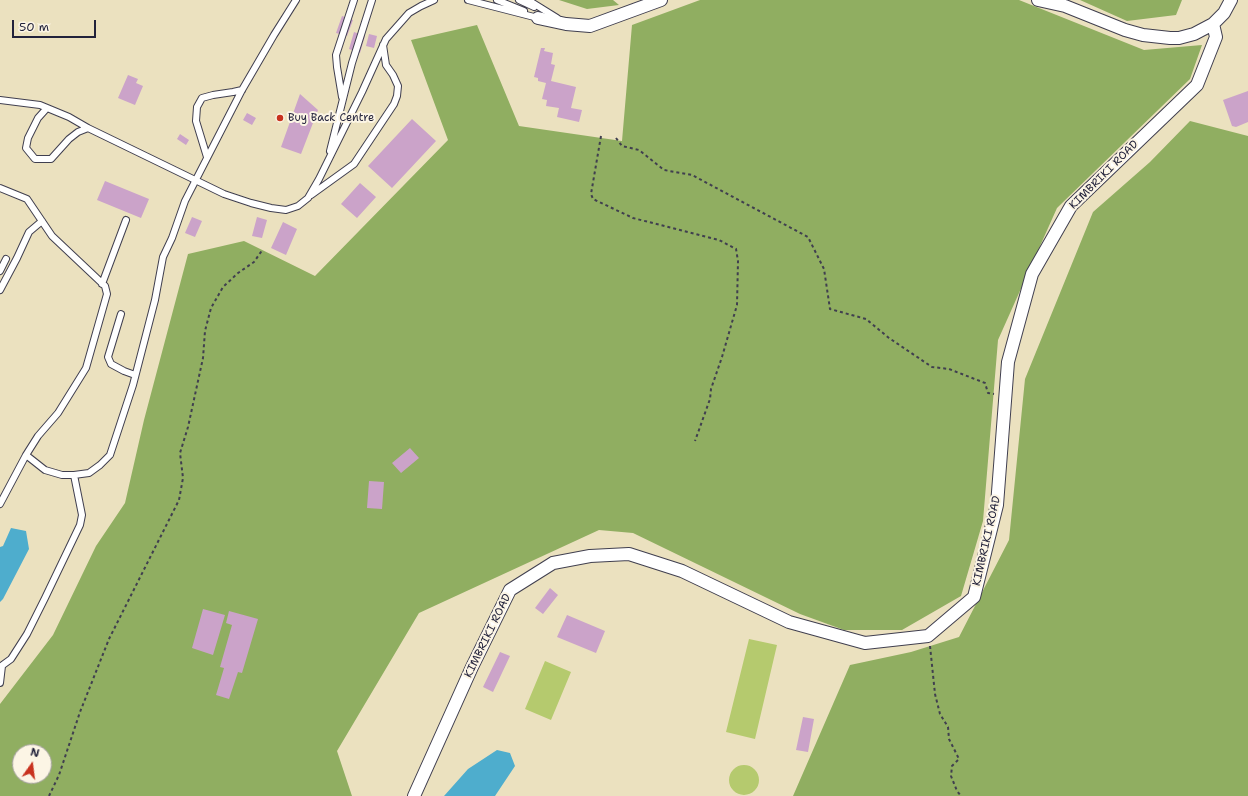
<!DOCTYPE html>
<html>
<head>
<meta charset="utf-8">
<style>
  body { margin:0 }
  #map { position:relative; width:1248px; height:796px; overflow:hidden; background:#ebe1bf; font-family:"Shantell Sans",sans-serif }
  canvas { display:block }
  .north { position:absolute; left:12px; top:744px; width:40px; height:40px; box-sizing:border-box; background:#fcf5e5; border:1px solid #a5a1a1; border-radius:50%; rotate:14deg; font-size:11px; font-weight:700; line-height:16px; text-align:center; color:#22223b }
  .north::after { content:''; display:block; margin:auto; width:14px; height:18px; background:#c8321e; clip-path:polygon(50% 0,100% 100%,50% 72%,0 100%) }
  .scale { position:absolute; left:12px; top:20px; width:84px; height:18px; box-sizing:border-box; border:2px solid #22223b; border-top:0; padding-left:5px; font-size:12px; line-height:14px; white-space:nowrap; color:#22223b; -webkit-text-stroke:3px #fcf5e5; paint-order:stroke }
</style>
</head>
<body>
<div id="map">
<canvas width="1248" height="796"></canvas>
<div class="north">N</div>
<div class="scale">50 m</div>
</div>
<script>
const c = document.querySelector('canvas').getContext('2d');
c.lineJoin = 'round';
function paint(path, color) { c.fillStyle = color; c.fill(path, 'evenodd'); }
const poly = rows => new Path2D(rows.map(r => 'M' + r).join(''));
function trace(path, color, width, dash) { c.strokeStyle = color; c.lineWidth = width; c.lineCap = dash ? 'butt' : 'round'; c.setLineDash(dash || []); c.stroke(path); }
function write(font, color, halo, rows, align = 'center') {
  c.font = font + ' "Shantell Sans",sans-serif'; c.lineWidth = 4; c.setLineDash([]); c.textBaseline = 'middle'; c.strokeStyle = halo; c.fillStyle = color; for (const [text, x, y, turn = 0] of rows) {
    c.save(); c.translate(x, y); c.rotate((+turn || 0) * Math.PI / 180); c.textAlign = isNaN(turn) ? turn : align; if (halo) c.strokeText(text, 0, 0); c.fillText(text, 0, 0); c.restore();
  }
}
paint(poly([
  [749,639,777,645,755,739,726,732],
  [545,661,571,672,551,720,525,709],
  '729 780a15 15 0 1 1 30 0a15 15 0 1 1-30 0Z'
]), '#b5ca6e');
paint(poly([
  [559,0,613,0,619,5,587,9],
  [700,0,1019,0,1144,50,1202,45,1190,79,1057,208,998,340,983,521,961,596,902,630,844,630,800,614,633,533,599,530,419,613,337,751,352,796,0,796,0,704,53,635,96,546,125,503,144,420,188,254,244,241,315,276,448,140,411,40,477,25,519,126,622,141,632,25],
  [20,752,44,752,44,776,20,776],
  [1080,0,1182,0,1176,15,1127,21],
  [1190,121,1248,136,1248,796,793,796,850,665,911,652,959,637,1009,540,1025,379,1093,212,1150,162]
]), '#90ae61');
paint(poly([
  [11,528,26,531,29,549,3,599,0,602,0,547,3,546],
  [497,750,510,753,515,766,495,796,444,796,468,769]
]), '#4eadcd');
paint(poly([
  [342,16,353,20,347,36,336,33],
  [354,32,365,36,360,53,349,49],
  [369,34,377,36,374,48,366,46],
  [541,48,545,48,544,51,553,53,551,64,555,65,551,81,576,87,571,108,582,110,579,122,557,117,559,108,546,106,547,100,542,99,546,83,538,81,538,78,534,77],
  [128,75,138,79,136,83,143,86,135,105,118,98],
  [1248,91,1248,122,1236,127,1232,126,1223,100],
  [300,94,318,110,301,154,281,147],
  [247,113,256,118,252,125,243,120],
  [412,119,436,141,392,188,368,166],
  [180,134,189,140,186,145,177,139],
  [105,181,149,199,141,218,97,200],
  [360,183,376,197,357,218,341,204],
  [192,217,202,221,195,237,185,233],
  [257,217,267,220,262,238,252,236],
  [283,222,297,229,286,255,271,248],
  [410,448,419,458,401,473,392,463],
  [369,481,384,482,382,509,367,508],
  [550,588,558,595,543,614,535,608],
  [203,609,225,615,213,655,192,648],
  [229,611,258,619,242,673,238,672,229,699,216,695,224,668,220,667,232,625,226,623],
  [567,615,605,631,596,653,557,637],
  [500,652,510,656,493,692,483,687],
  [803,717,814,719,808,752,796,750]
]), '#cba3c9');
const lane = poly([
  [468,0,538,18],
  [497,0,524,11],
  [519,0,534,7],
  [528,0,557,18],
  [342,97,337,67,336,55,354,0],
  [0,100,40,105,69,117,88,128],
  [47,108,38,118,28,138,26,148,35,159,51,159,69,139,78,132,88,128,224,194,251,203,271,208,286,210,298,206,308,198,319,179,362,92,386,39,409,13,421,6,434,0],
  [330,151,352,63,372,0],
  [207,157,196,121,197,107,202,98,213,95,233,92,242,90],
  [0,188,27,199,52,236,105,286,107,294,86,368,58,413,38,436,26,455,0,504],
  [311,195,354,164,394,104,397,96,398,86,393,75,386,65,383,45],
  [0,271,6,259],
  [102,284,126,220],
  [0,290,17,258,29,232,42,221],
  [121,314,108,357,111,364,124,371,135,375],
  [26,455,45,470,62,475,74,475,89,473,100,465,110,455,133,385,155,300,163,257,172,238,185,201,242,90,274,35,296,0],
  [0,667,11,659,27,634,45,598,80,525,82,515,74,475],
  [0,683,2,666]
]);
const street = poly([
  [1038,0,1065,6,1125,30,1143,35,1170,38,1179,38,1194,34,1213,24,1224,13,1231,0],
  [538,18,566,24,590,26,661,0],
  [414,796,472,667,510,590,553,563,590,556,629,554,682,571,789,622,865,643,928,636,974,597,997,505,1008,362,1032,274,1071,206,1197,85,1216,37,1213,24]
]);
trace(lane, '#403f4f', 8);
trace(street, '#403f4f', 14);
trace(poly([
  [601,136,591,194,593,199,633,218,719,240,736,249,738,261,737,305,722,357,711,389,710,399,695,441],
  [616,138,622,146,639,150,664,170,692,175,808,237,824,269,830,309,866,319,889,338,932,367,949,369,985,383,988,393,994,394],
  [930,646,935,694,940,714,948,727,949,739,959,759,952,766,951,776,957,791,961,796],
  [49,796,59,775,80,712,109,639,179,500,183,478,180,453,188,427,203,358,205,331,211,308,223,287,238,273,254,262,263,249]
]), '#403f4f', 2, [3, 3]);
trace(lane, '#fff', 6);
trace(street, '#fff', 12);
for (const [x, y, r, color] of [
  [280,118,4,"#c8321e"]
]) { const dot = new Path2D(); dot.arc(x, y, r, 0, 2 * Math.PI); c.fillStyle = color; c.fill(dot); trace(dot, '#fcf5e5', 1.5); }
write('11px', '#22223b', '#fcf5e5', [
  ["Buy Back Centre",288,118]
], 'left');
write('11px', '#22223b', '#fcf5e5', [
  ["KIMBRIKI ROAD",1104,175,-45],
  ["KIMBRIKI ROAD",987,541,-77],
  ["KIMBRIKI ROAD",488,636,-64]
]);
</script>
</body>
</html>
